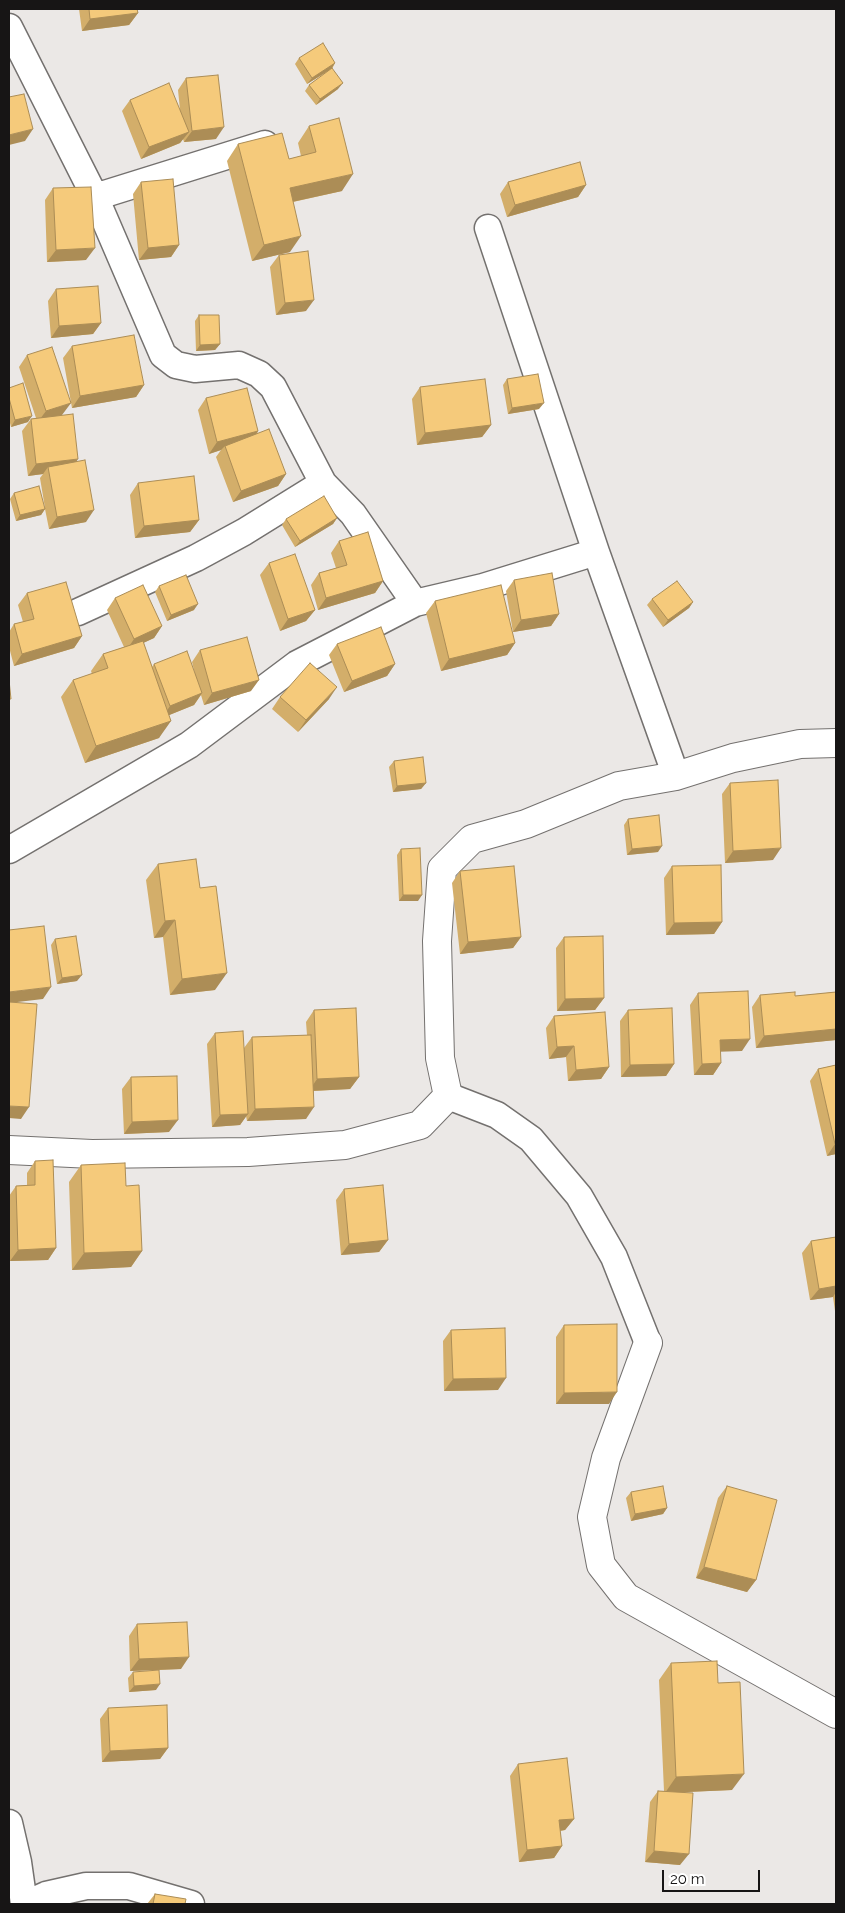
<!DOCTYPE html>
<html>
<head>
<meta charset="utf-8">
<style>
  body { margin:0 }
  #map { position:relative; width:845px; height:1913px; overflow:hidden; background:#ebe8e6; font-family:Raleway,sans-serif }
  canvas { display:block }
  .frame { position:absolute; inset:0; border:10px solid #171515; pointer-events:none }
  .scale { position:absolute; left:662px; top:1870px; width:98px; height:22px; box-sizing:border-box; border:2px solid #171515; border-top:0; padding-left:6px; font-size:15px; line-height:18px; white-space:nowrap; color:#171515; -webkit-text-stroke:4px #fff; paint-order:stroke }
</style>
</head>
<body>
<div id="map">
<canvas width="845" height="1913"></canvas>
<div class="frame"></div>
<div class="scale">20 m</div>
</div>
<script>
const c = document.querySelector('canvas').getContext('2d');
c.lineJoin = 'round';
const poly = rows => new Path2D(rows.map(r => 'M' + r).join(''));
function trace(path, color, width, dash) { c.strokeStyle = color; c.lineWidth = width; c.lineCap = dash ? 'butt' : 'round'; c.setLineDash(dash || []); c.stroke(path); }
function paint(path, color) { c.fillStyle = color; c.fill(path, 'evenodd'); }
const street = poly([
  [9,27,95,197,163,355,176,365,195,369,239,365,259,374,273,387,323,483,353,514,415,603],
  [95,197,265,144],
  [488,228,596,552,676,776],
  [78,612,196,558,244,532,323,483],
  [9,850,189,745,297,664,415,603,483,587,596,552],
  [448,1096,497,1115,531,1139,579,1196,614,1257,648,1343],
  [9,1823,18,1862,24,1904],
  [26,1904,46,1895,86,1886,129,1886,191,1904]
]);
const secondary = poly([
  [9,1150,92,1154,248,1152,345,1145,420,1125,448,1096,440,1058,437,941,442,869,472,839,526,824,619,786,676,776,733,758,800,744,836,743],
  [648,1343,606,1458,592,1517,601,1565,626,1597,836,1714]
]);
trace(street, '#74716f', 29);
trace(secondary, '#74716f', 30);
trace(street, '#fff', 26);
trace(secondary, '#fff', 28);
paint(poly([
  [79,9,137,9,138,13,129,25,82,31],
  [299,58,335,63,332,69,338,89,316,105,305,91,309,85,327,72,307,84,295,64],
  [186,78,216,139,184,142,183,139,180,143,141,159,122,111,130,100,180,110,178,90],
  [309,126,342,191,293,202,290,252,252,261,227,161,238,144,289,159,301,156,298,143],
  [141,182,179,245,171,257,139,260,133,194],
  [508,182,586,185,578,197,507,217,500,194],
  [53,188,86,260,47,262,45,200],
  [279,255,306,311,276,315,270,267],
  [56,289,101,323,93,334,51,338,48,301],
  [199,315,220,344,215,350,196,351,195,321],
  [72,346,144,385,136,397,72,408,63,358],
  [27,355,62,415,77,461,86,522,49,529,45,509,41,515,16,521,10,499,14,493,45,508,40,478,43,474,28,476,22,431,31,419,36,418,19,367],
  [507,379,539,409,508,414,503,385],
  [420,387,491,425,482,437,417,445,412,399],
  [9,388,28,422,11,427,9,419],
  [206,398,258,431,257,434,286,474,278,486,233,502,216,457,221,450,209,454,198,410],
  [138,483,199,520,190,532,135,538,130,495],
  [337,518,333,524,295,547,282,525,286,519],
  [339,541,383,581,375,593,318,610,311,585,319,573,336,568,331,553],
  [269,563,315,610,306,621,280,631,260,575],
  [514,580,559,614,551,626,513,632,506,591],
  [159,586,194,610,167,621,155,592],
  [27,593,82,636,74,648,14,666,9,647,9,632,14,624,23,622,18,605],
  [115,598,162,626,154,638,143,643,152,667,154,664,195,674,192,662,200,650,251,691,204,705,201,695,194,705,169,715,159,738,85,763,61,697,73,680,92,674,91,671,103,654,124,647,107,610],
  [652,599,693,602,689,608,663,627,647,605],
  [435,601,515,643,507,655,441,671,426,613],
  [337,644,395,664,387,676,344,692,329,655],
  [280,697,329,699,298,732,272,709],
  [394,761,426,783,421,789,393,792,389,767],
  [730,783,773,860,725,863,722,794],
  [628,819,658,852,627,855,624,825],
  [401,849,418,901,399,901,397,855],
  [158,864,200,888,215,990,170,995,163,937,154,938,146,880],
  [672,866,722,922,714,934,666,935,664,878],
  [460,871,521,937,513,948,460,954,452,883],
  [564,937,604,998,595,1010,557,1011,556,948],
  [55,939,77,981,57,984,51,945],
  [836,992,836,1040,756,1048,752,1007,760,995,795,996],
  [698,993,742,1051,720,1051,721,1063,713,1075,694,1075,690,1005],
  [314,1010,359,1077,350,1089,314,1091,306,1119,247,1121,246,1116,240,1125,212,1127,207,1044,215,1033,244,1048,252,1037,307,1035,306,1022],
  [628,1010,674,1064,666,1076,621,1077,620,1021],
  [554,1016,609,1067,601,1079,568,1081,566,1057,549,1059,546,1028],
  [836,1065,836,1154,827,1156,810,1081,818,1069],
  [131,1077,169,1132,124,1134,122,1089],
  [35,1161,56,1248,48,1260,10,1261,9,1196,16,1186,27,1185,27,1173],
  [81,1165,126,1186,142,1251,131,1267,72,1270,69,1182],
  [344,1189,388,1240,379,1252,341,1255,336,1200],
  [836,1237,836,1311,835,1311,833,1297,810,1300,802,1253,811,1241],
  [564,1325,609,1404,556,1404,556,1337],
  [451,1330,498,1390,444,1391,443,1341],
  [727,1486,756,1580,747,1592,696,1578,718,1498],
  [631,1492,667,1508,663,1514,631,1521,626,1498],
  [137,1624,181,1669,130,1671,129,1636],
  [671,1663,718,1683,732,1790,684,1792,680,1865,645,1862,650,1802,658,1791,664,1791,659,1680],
  [133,1672,156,1690,129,1692,128,1678],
  [108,1708,168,1748,160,1759,102,1762,100,1719],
  [518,1764,574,1819,565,1830,560,1831,562,1846,554,1858,519,1862,510,1776],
  [155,1894,185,1904,147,1904]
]), '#d3ae6a');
paint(poly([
  [138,13,129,25,82,31,90,19],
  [335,63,331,69,307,84,312,78],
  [343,83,338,89,316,105,320,99],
  [224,127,216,139,184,142,192,131],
  [33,129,25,141,9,145,9,135],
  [189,132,180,143,141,159,149,147],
  [353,174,342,191,278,205,290,188],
  [586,185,578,197,507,217,515,205],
  [301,236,290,252,252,261,264,245],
  [179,245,171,257,139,260,148,248],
  [95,248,86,260,47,262,56,250],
  [314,300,306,311,276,315,285,303],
  [101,323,93,334,51,338,59,326],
  [220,344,215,350,196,351,200,345],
  [144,385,136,397,72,408,80,396],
  [71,403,62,415,37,423,46,411],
  [544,403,539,409,508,414,512,408],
  [32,416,28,422,11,427,15,420],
  [491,425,482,437,417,445,425,433],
  [258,431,250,443,225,446,221,450,209,454,217,442],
  [78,459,70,471,48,467,43,474,28,476,36,464],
  [286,474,278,486,233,502,241,491],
  [45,509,41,515,16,521,20,515],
  [94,510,86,522,49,529,57,517],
  [337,518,333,524,295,547,300,541],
  [199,520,190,532,135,538,144,526],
  [383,581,375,593,318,610,326,598],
  [693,602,689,608,663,627,668,620],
  [198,604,194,610,167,621,171,615],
  [315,610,306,621,280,631,288,619],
  [559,614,551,626,513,632,521,620],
  [162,626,154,638,126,651,134,639],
  [82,636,74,648,14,666,22,654],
  [515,643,507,655,441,671,449,659],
  [395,664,387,676,344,692,352,681],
  [259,680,251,691,204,705,212,693],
  [337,687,329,699,298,732,306,720],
  [202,693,194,705,162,718,170,706],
  [171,721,159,738,85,763,96,746],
  [426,783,421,789,393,792,397,786],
  [662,846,658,852,627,855,632,849],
  [781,848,773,860,725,863,733,851],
  [403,895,422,895,418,901,399,901],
  [175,920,163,937,154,938,165,921],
  [722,922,714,934,666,935,674,923],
  [521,937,513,948,460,954,468,942],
  [227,973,215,990,170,995,182,979],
  [82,975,77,981,57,984,62,978],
  [51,987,43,999,9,1003,9,992],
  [604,998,595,1010,557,1011,565,999],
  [836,1029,836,1040,756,1048,764,1036],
  [750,1039,742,1051,712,1052,720,1040],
  [574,1046,566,1057,549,1059,557,1047],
  [721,1063,713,1075,694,1075,702,1064],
  [674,1064,666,1076,621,1077,630,1065],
  [609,1067,601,1079,568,1081,576,1070],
  [359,1077,350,1089,309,1091,317,1079],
  [9,1106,29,1107,21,1119,9,1118],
  [314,1107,306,1119,247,1121,255,1109],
  [248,1114,240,1125,212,1127,220,1115],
  [178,1120,169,1132,124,1134,132,1122],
  [835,1144,836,1144,836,1154,827,1156],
  [388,1240,379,1252,341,1255,349,1244],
  [56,1248,48,1260,10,1261,18,1250],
  [142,1251,131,1267,72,1270,84,1253],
  [836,1286,836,1292,833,1297,810,1300,819,1289],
  [506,1378,498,1390,444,1391,453,1379],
  [617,1392,609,1404,556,1404,564,1393],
  [667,1508,663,1514,631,1521,635,1514],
  [704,1567,756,1580,747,1592,696,1578],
  [189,1657,181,1669,130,1671,139,1659],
  [160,1684,156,1690,129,1692,134,1686],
  [168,1748,160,1759,102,1762,110,1751],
  [744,1774,732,1790,665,1793,676,1777],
  [574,1819,565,1830,551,1832,559,1820],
  [562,1846,554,1858,519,1862,527,1850],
  [654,1851,689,1854,680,1865,645,1862]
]), '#ac8d56');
const building = poly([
  [89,9,137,9,138,13,90,19,89,9],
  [323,43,335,63,312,78,299,58,323,43],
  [332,68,343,83,320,99,309,85,332,68],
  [218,75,224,127,192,131,186,78,218,75],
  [169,83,189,132,149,147,130,100,169,83],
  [24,94,33,129,9,135,9,97,24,94],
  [339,118,353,174,290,188,301,236,264,245,238,144,282,133,289,159,316,152,309,126,339,118],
  [580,162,586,185,515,205,508,182,580,162],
  [173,179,179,245,148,248,141,182,173,179],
  [91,187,95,248,56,250,53,188,91,187],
  [308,251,314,300,285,303,279,255,308,251],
  [98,286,101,323,59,326,56,289,98,286],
  [199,315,219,315,220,344,200,345,199,315],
  [134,335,144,385,80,396,72,346,134,335],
  [52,347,71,403,46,411,27,355,52,347],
  [538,374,544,403,512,408,507,379,538,374],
  [485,379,491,425,425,433,420,387,485,379],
  [23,383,32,416,15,420,9,398,9,388,23,383],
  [247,388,258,431,217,442,206,398,247,388],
  [73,414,78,459,36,464,31,419,73,414],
  [269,429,286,474,241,491,225,446,269,429],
  [85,460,94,510,57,517,48,467,85,460],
  [194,476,199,520,144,526,138,483,194,476],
  [39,486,45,509,20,515,14,493,39,486],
  [324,496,337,518,300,541,286,519,324,496],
  [368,532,383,581,326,598,319,573,347,565,339,541,368,532],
  [295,554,315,610,288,619,269,563,295,554],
  [552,573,559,614,521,620,514,580,552,573],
  [186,575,198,604,171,615,159,586,186,575],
  [677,581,693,602,668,620,652,599,677,581],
  [66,582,82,636,22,654,14,624,34,619,27,593,66,582],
  [143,585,162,626,134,639,115,598,143,585],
  [501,585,515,643,449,659,435,601,501,585],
  [381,627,395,664,352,681,337,644,381,627],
  [247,637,259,680,212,693,200,650,247,637],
  [143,641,171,721,96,746,73,680,108,668,103,654,143,641],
  [187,651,202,693,170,706,154,664,187,651],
  [310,663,337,687,306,720,280,697,310,663],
  [9,680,11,699,9,699,9,680],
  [423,757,426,783,397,786,394,761,423,757],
  [778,780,781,848,733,851,730,783,778,780],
  [659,815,662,846,632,849,628,819,659,815],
  [420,848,422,895,403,895,401,849,420,848],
  [196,859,200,888,216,886,227,973,182,979,175,920,165,921,158,864,196,859],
  [721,865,722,922,674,923,672,866,721,865],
  [514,866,521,937,468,942,460,871,514,866],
  [44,926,51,987,9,992,9,930,44,926],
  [76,936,82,975,62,978,55,939,76,936],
  [603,936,604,998,565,999,564,937,603,936],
  [748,991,750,1039,720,1040,721,1063,702,1064,698,993,748,991],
  [795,992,795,996,836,992,836,1029,764,1036,760,995,795,992],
  [9,1002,37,1004,29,1107,9,1106,9,1002],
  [356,1008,359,1077,317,1079,314,1010,356,1008],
  [672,1008,674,1064,630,1065,628,1010,672,1008],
  [605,1012,609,1067,576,1070,574,1046,557,1047,554,1016,605,1012],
  [243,1031,248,1114,220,1115,215,1033,243,1031],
  [311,1035,314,1107,255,1109,252,1037,311,1035],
  [836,1065,836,1144,835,1144,818,1069,836,1065],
  [177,1076,178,1120,132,1122,131,1077,177,1076],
  [53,1160,56,1248,18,1250,16,1186,35,1185,35,1161,53,1160],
  [125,1163,126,1186,139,1185,142,1251,84,1253,81,1165,125,1163],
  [383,1185,388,1240,349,1244,344,1189,383,1185],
  [836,1237,836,1286,819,1289,811,1241,836,1237],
  [617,1324,617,1392,564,1393,564,1325,617,1324],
  [505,1328,506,1378,453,1379,451,1330,505,1328],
  [663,1486,667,1508,635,1514,631,1492,663,1486],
  [727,1486,777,1500,756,1580,704,1567,727,1486],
  [187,1622,189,1657,139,1659,137,1624,187,1622],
  [717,1661,718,1683,740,1682,744,1774,676,1777,671,1663,717,1661],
  [159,1670,160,1684,134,1686,133,1672,159,1670],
  [167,1705,168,1748,110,1751,108,1708,167,1705],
  [567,1758,574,1819,559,1820,562,1846,527,1850,518,1764,567,1758],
  [658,1791,693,1793,689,1854,654,1851,658,1791],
  [155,1894,186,1899,185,1904,153,1904,155,1894]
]);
paint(building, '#f5ca7b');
trace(building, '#ac8d56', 1);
</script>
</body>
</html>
